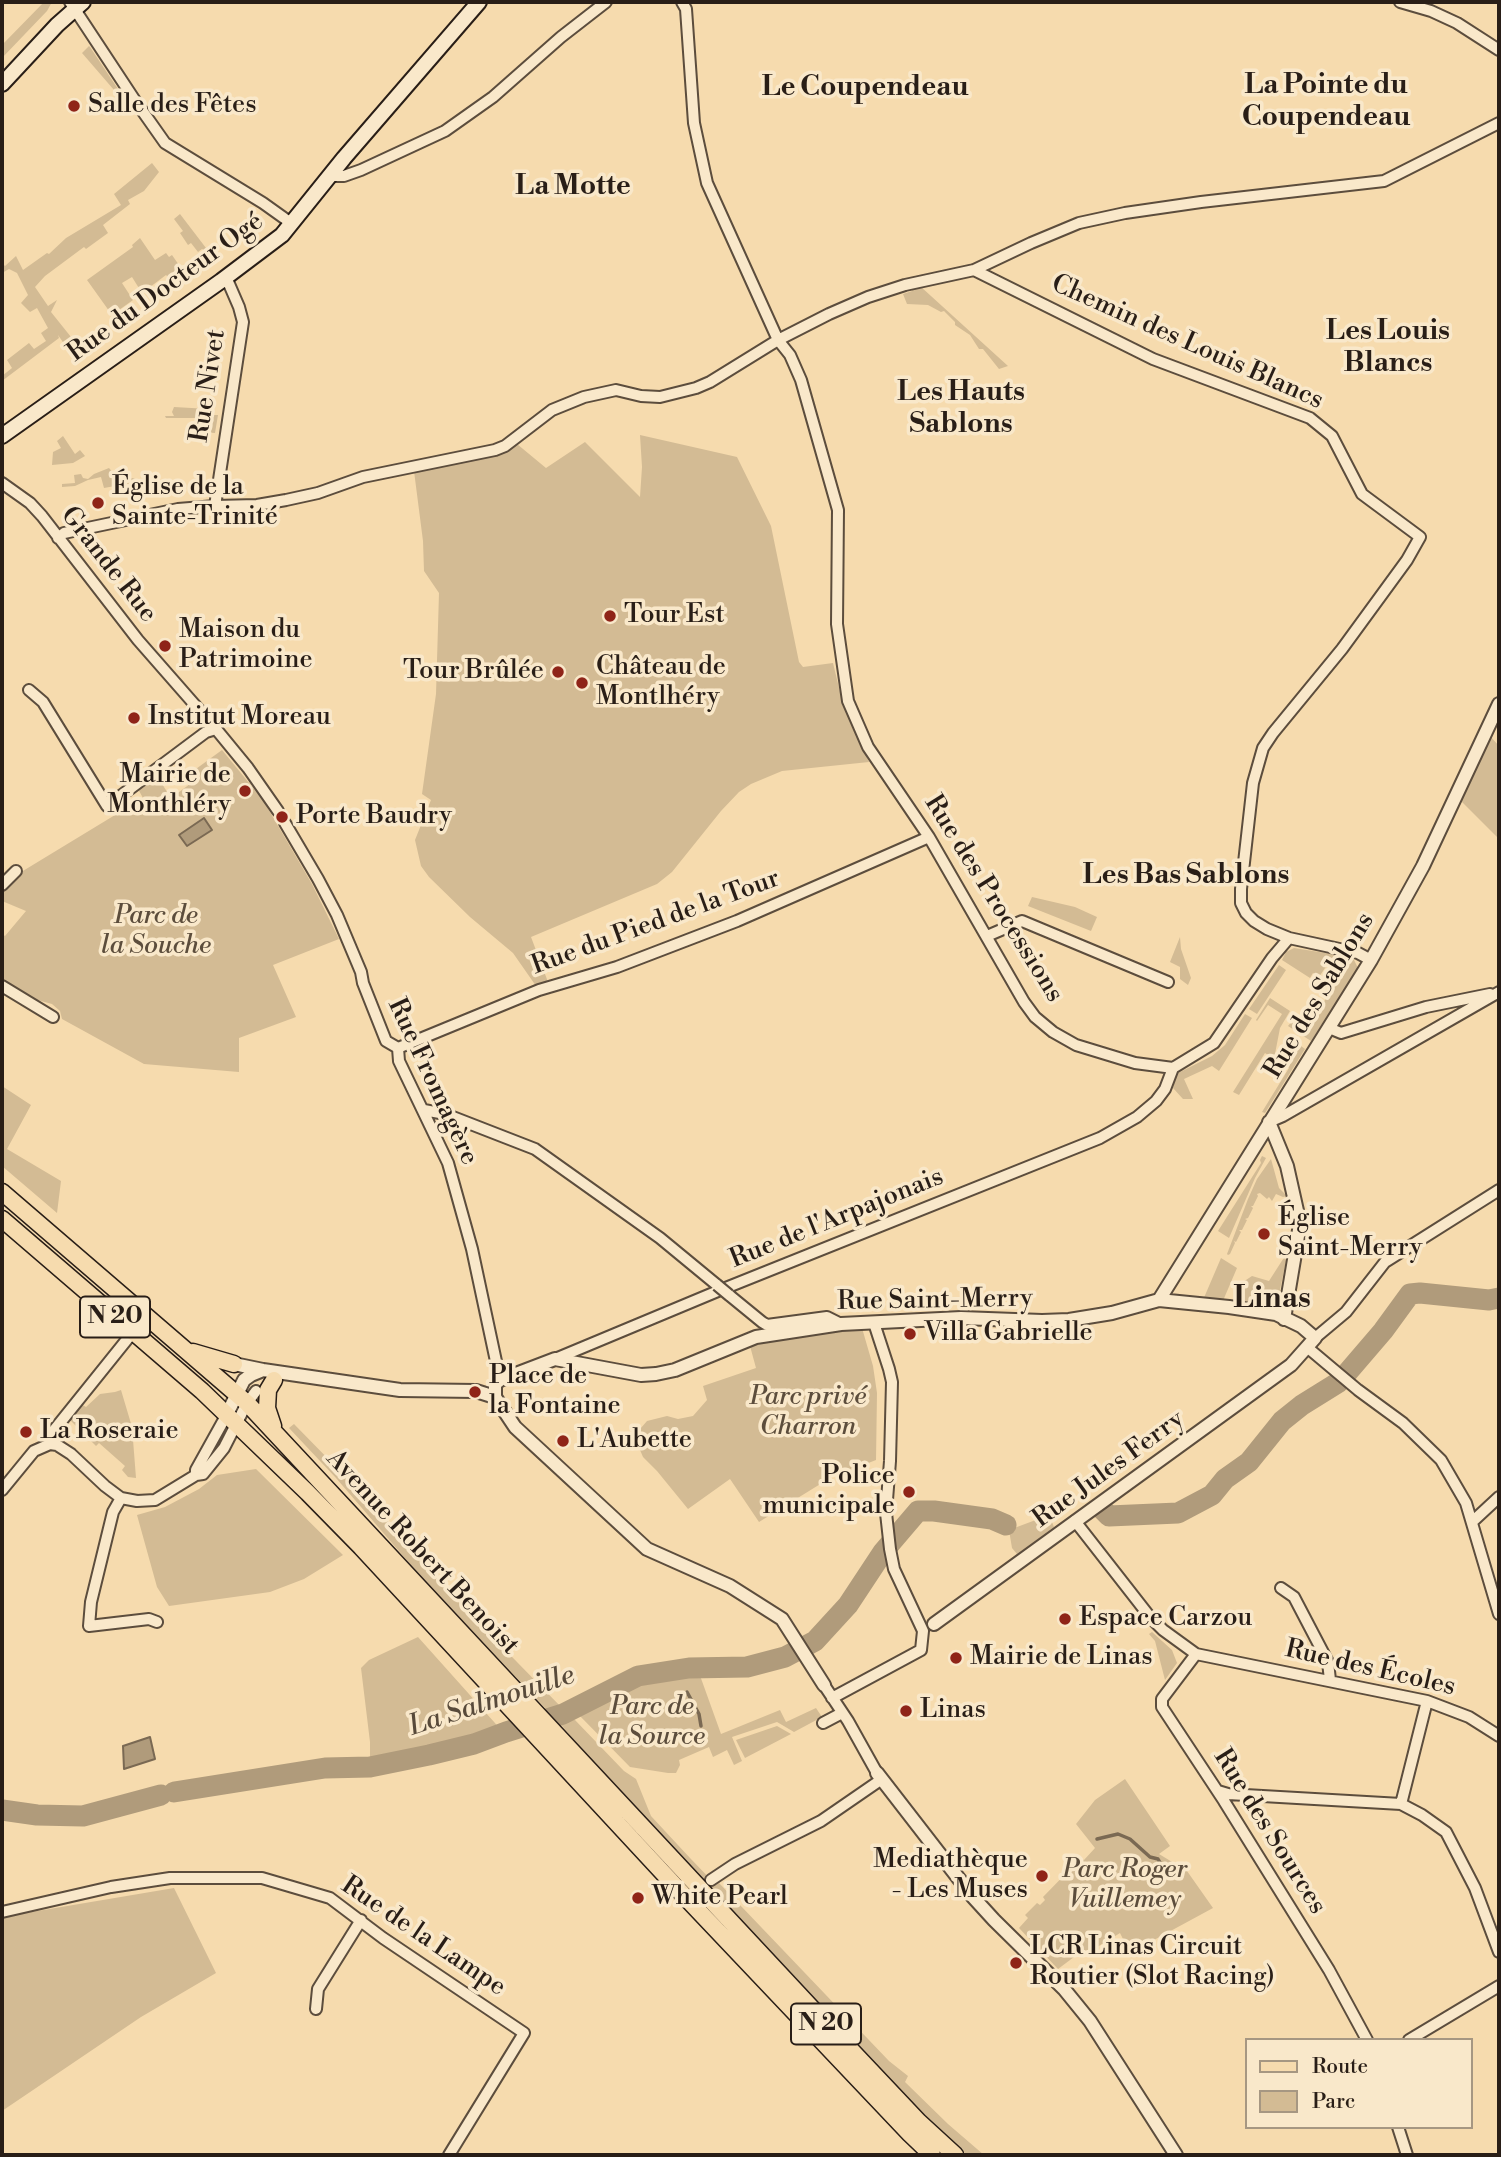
<!DOCTYPE html>
<html>
<head>
<meta charset="utf-8">
<style>
  body { margin:0 }
  #map { position:relative; width:1501px; height:2157px; overflow:hidden; background:#f6dbae; font-family:"Libre Bodoni",serif }
  canvas { display:block }
  .frame { position:absolute; inset:0; border:4px solid #291e17; pointer-events:none }
  .legend { position:absolute; left:1245px; top:2038px; width:228px; height:91px; box-sizing:border-box; background:#f9e8ca; border:2px solid #a69782; margin:0; padding:9px 12px; list-style:none; font-size:21px; color:#291e17 }
  .legend li { display:flex; align-items:center; gap:14px; height:35px }
  .legend b { width:35px; border:2px solid #a69782 }
</style>
</head>
<body>
<div id="map">
<canvas width="1501" height="2157"></canvas>
<div class="frame"></div>
<ul class="legend">
<li><b style="height:9px;background:#f6dbae"></b>Route</li>
<li><b style="height:19px;background:#d3bb94"></b>Parc</li>
</ul>
</div>
<script>
const c = document.querySelector('canvas').getContext('2d');
c.lineJoin = 'round';
function paint(path, color) { c.fillStyle = color; c.fill(path, 'evenodd'); }
const poly = rows => new Path2D(rows.map(r => 'M' + r).join(''));
function trace(path, color, width, dash) { c.strokeStyle = color; c.lineWidth = width; c.lineCap = dash ? 'butt' : 'round'; c.setLineDash(dash || []); c.stroke(path); }
function write(font, color, halo, rows, align = 'center') {
  c.font = font + ' "Libre Bodoni",serif'; c.lineWidth = 7; c.setLineDash([]); c.textBaseline = 'middle'; c.strokeStyle = halo; c.fillStyle = color; for (const [text, x, y, turn = 0] of rows) {
    c.save(); c.translate(x, y); c.rotate((+turn || 0) * Math.PI / 180); c.textAlign = isNaN(turn) ? turn : align; if (halo) c.strokeText(text, 0, 0); c.fillText(text, 0, 0); c.restore();
  }
}
paint(poly([
  [44,2,52,2,47,11,2,58,2,45],
  [89,46,90,47,118,89,114,90,82,53],
  [152,163,159,172,144,191,128,200,130,204,103,225,108,233,86,249,84,247,45,276,35,287,48,306,57,300,51,312,75,342,67,348,58,335,59,338,2,381,2,376,12,368,7,360,29,343,34,349,46,341,41,333,48,328,37,308,30,312,21,303,28,295,17,273,9,269,2,273,2,263,5,266,16,256,23,270,47,253,49,254,66,238,121,205,114,194],
  [180,214,206,248,204,250,202,249,198,252,191,243,188,245,180,233,183,231,174,219],
  [140,238,155,260,166,253,169,257,172,255,181,268,168,277,166,275,142,293,132,277,122,283,133,300,112,315,87,280,133,247,132,245],
  [920,286,1008,366,999,369,983,349,979,349,970,335,955,325,955,322,944,311,941,312,928,305,907,304,903,294,912,291,911,288],
  [174,407,209,409,210,411,214,409,214,415,218,415,215,433,199,432,199,418,166,418,165,416,174,416,172,412],
  [640,435,737,457,771,526,799,662,803,667,833,663,842,700,869,762,782,771,751,784,739,792,721,811,672,872,657,884,531,937,548,982,536,986,513,953,470,917,429,877,421,866,415,840,431,800,422,794,436,694,439,593,424,571,423,541,414,471,497,454,517,444,546,468,585,442,640,497,642,467],
  [63,436,75,454,80,450,85,456,73,463,52,465,53,452,61,448,57,441],
  [109,468,120,481,127,481,132,478,142,481,104,488,101,477,88,480,75,486,62,487,62,484,75,483,74,475,81,474,83,478,88,479,94,474],
  [1490,736,1499,746,1499,839,1461,801],
  [222,750,263,800,312,884,339,939,273,965,296,1017,239,1038,239,1072,144,1064,62,1019,60,1011,52,1004,30,998,2,980,2,934,5,936,26,911,2,901,2,895,8,882,13,877,143,798,138,789,157,776,171,798,194,781,189,774],
  [1032,897,1075,907,1097,917,1091,931,1028,906],
  [1180,937,1181,949,1191,978,1188,985,1180,979,1180,967,1170,962],
  [1294,948,1344,956,1354,960,1358,968,1311,1041,1288,1026,1293,1020,1307,1029,1341,974,1327,965,1319,977,1313,973,1310,978,1282,960,1286,952],
  [1279,965,1286,970,1257,1014,1249,1009],
  [1270,998,1290,1011,1280,1028,1274,1059,1265,1053,1239,1095,1233,1092,1282,1014,1268,1005,1257,1021,1256,1020],
  [1245,1014,1252,1018,1219,1071,1212,1066,1184,1079,1193,1099,1183,1099,1173,1088,1176,1074,1212,1056,1225,1045],
  [1294,1041,1305,1049,1265,1113,1262,1112,1289,1068,1278,1061,1279,1057,1285,1060,1290,1058,1290,1055,1286,1053],
  [2,1086,31,1105,7,1149,61,1181,57,1213,2,1166],
  [1262,1156,1266,1158,1255,1178,1229,1238,1218,1231,1261,1163,1260,1160],
  [1271,1159,1279,1188,1287,1196,1283,1197,1276,1194,1272,1201,1269,1197,1267,1199,1260,1193,1257,1194,1258,1196,1253,1206,1251,1206,1253,1208,1248,1218,1245,1219,1247,1220,1242,1230,1239,1230,1241,1232,1236,1242,1234,1241,1235,1243,1230,1254,1228,1255,1227,1254,1248,1199,1257,1179],
  [1285,1256,1286,1261,1277,1304,1267,1309,1235,1304,1240,1284,1252,1276,1269,1281],
  [1221,1258,1237,1268,1222,1303,1203,1300],
  [862,1328,873,1366,877,1393,876,1460,830,1478,759,1522,730,1479,688,1509,657,1471,643,1457,634,1436,647,1421,667,1416,678,1419,693,1416,707,1400,703,1386,756,1368,750,1346,760,1340],
  [121,1390,132,1427,136,1478,128,1477,122,1470,125,1466,99,1443,96,1446,69,1419,81,1404,86,1407,100,1394,115,1392],
  [294,1424,383,1515,410,1549,470,1614,564,1710,551,1714,417,1572,336,1478,289,1428],
  [256,1469,343,1555,304,1579,270,1592,169,1606,157,1587,137,1515,165,1507,199,1489,217,1475],
  [1049,1515,1054,1527,1017,1554,1012,1548,1009,1530],
  [1152,1632,1172,1650,1177,1663,1165,1680,1155,1641,1149,1634],
  [418,1637,503,1732,474,1744,370,1767,370,1742,361,1668,369,1660],
  [698,1670,721,1734,780,1710,786,1722,816,1708,822,1717,794,1732,777,1722,732,1737,742,1761,734,1765,727,1750,713,1757,709,1747,679,1760,680,1765,676,1773,668,1773,630,1767,579,1715,615,1691,636,1680],
  [563,1718,575,1720,624,1771,636,1779,651,1816,690,1858,716,1885,719,1883,889,2061,908,2076,905,2082,948,2124,984,2155,967,2155,899,2092,613,1782,593,1763,558,1721],
  [777,1726,791,1734,745,1758,736,1740],
  [1125,1779,1170,1846,1159,1854,1187,1871,1213,1908,1130,1953,1120,1933,1094,1949,1090,1948,1084,1953,1082,1951,1058,1969,1019,1928,1028,1918,1025,1915,1037,1903,1040,1905,1045,1900,1043,1897,1081,1858,1084,1860,1095,1848,1076,1824,1095,1800],
  [174,1888,216,1973,141,2017,2,2111,2,1917]
]), '#d3bb94');
const water = poly([
  [204,818,212,830,187,846,179,835,204,818],
  [150,1737,155,1759,124,1769,123,1746,150,1737]
]);
paint(water, '#b09b7b');
trace(water, '#7a6953', 2);
trace(poly([
  [687,1692,699,1714,701,1726],
  [1097,1839,1118,1834,1130,1839,1150,1857,1158,1859,1162,1866]
]), '#7a6953', 3.5);
trace(poly([
  [1347,1373,1383,1331,1410,1294,1420,1293,1489,1300,1499,1298],
  [1102,1509,1109,1516,1178,1513,1212,1495,1225,1479,1249,1462,1282,1421,1302,1405,1339,1382],
  [174,1792,325,1768,370,1767,429,1755,474,1744,506,1732,563,1714,638,1676,689,1668,747,1667,785,1657,815,1641,848,1605,883,1552,918,1511,934,1511,992,1519,1006,1525],
  [2,1810,37,1815,83,1816,161,1795]
]), '#b09b7b', 21);
const minor = poly([
  [70,2,134,99,165,143,263,203,291,223],
  [682,2,686,9,694,123,707,183,778,340,790,355,801,380,838,510,837,624,848,701,868,747,929,837,1024,1002,1035,1017,1053,1032,1076,1045,1135,1063,1173,1068,1214,1043,1272,958,1289,938],
  [1400,2,1431,11,1457,23,1499,50],
  [329,176,344,176,361,170,445,131,493,97,561,37,606,2],
  [974,270,1153,359,1310,418,1332,436,1362,494,1420,537,1407,560,1342,649,1273,733,1263,748,1253,783,1241,889,1241,903,1246,913,1254,921,1267,929,1289,938,1358,953,1371,960],
  [2,483,30,503,42,516,138,640,216,729,248,768,278,811],
  [215,506,243,322,239,307,226,277],
  [58,538,64,533,178,509,215,506,257,505,286,500,318,493,363,477,495,450,505,446,552,410,584,397,616,390,641,396,660,397,696,388,710,382,778,340,829,314,868,297,905,285,974,270,1031,243,1079,223,1125,213,1201,202,1384,181,1499,123],
  [29,690,43,702,107,806,206,732,216,729],
  [285,823,318,879,337,915,361,972,363,983,386,1041,398,1048],
  [2,885,16,871],
  [987,936,1022,921,1168,982],
  [2,986,53,1017],
  [1329,1028,1341,1033,1426,1007,1490,994],
  [398,1048,539,990,617,967,737,921,929,837],
  [398,1048,399,1061,448,1163,472,1249,500,1380],
  [424,1110,445,1114,535,1149,660,1238,717,1285],
  [1269,1122,1283,1116,1499,992],
  [729,1295,762,1322,767,1325,827,1317,841,1324],
  [874,1323,889,1369,892,1382,890,1461,886,1513,890,1549,894,1569,923,1631],
  [1315,1338,1346,1312,1385,1262,1499,1190],
  [1308,1348,1358,1390,1403,1423,1441,1460,1466,1503,1499,1614],
  [555,1359,718,1291,1100,1138,1137,1117,1156,1101,1165,1089,1173,1068],
  [50,1444,57,1445,71,1454,105,1486,121,1498,137,1501,155,1500,196,1475,203,1474,224,1448,247,1403,256,1391],
  [50,1444,51,1434,133,1332],
  [196,1475,196,1470,226,1416],
  [2,1490,34,1451,50,1444],
  [121,1498,113,1512,91,1602,89,1626,149,1619,157,1622],
  [1075,1521,1150,1617,1163,1630,1196,1654,1427,1701,1469,1717,1499,1736],
  [1472,1522,1499,1497],
  [1281,1588,1294,1597,1328,1662,1330,1680],
  [1196,1654,1162,1699,1162,1707,1224,1801,1329,1970,1367,2040],
  [824,1685,848,1721,877,1773],
  [832,1698,921,1650,923,1631],
  [823,1723,842,1713],
  [1218,1791,1228,1794,1401,1804,1422,1815,1446,1832,1475,1888,1499,1952],
  [1401,1804,1427,1701],
  [711,1880,735,1864,821,1821,882,1779],
  [2,1912,111,1887,170,1878,262,1878,330,1898,383,1938,524,2033,449,2155],
  [316,2009,318,1989,361,1920],
  [1409,2040,1499,1986],
  [1398,2127,1407,2155]
]);
const tertiary = poly([
  [1269,1122,1287,1166,1300,1224,1284,1319],
  [1159,1300,1371,960,1423,866,1499,704],
  [234,1364,263,1370,400,1390,476,1391,495,1397,515,1427,647,1549,730,1586,782,1619,824,1685],
  [495,1397,495,1384,500,1380,555,1359,641,1375,656,1374,675,1370,756,1337,841,1324,961,1318,1042,1321,1069,1320,1112,1313,1159,1300,1229,1307,1276,1314,1301,1326,1315,1338,1291,1365,934,1624],
  [226,1416,244,1380,251,1375,263,1370],
  [877,1773,973,1897,994,1920,1064,1989,1090,2021,1176,2155]
]);
const secondary = poly([
  [2,84,57,25,83,2],
  [2,436,221,281,282,235,344,158,479,2]
]);
const primary = poly([
  [2,1192,247,1403,832,2030,919,2122,955,2155],
  [2,1219,202,1391,308,1493,361,1547,691,1903,910,2134,932,2155],
  [193,1352,234,1364],
  [273,1426,267,1408,268,1390,274,1380]
]);
trace(minor, '#5c4d3d', 14);
trace(tertiary, '#5c4d3d', 16);
trace(secondary, '#291e17', 18);
trace(primary, '#291e17', 19);
trace(minor, '#f9e8ca', 10);
trace(tertiary, '#f9e8ca', 12);
trace(secondary, '#f9e8ca', 14);
trace(primary, '#f6dbae', 16);
const minorBridge = poly([
  [717,1285,729,1295]
]);
trace(minorBridge, '#5c4d3d', 14, []);
trace(minorBridge, '#f9e8ca', 10);
for (const [x, y, r, color] of [
  [74,106,7,"#8f2418"],
  [98,503,7,"#8f2418"],
  [610,616,7,"#8f2418"],
  [165,646,7,"#8f2418"],
  [558,672,7,"#8f2418"],
  [582,683,7,"#8f2418"],
  [134,718,7,"#8f2418"],
  [245,791,7,"#8f2418"],
  [282,817,7,"#8f2418"],
  [1264,1234,7,"#8f2418"],
  [910,1334,7,"#8f2418"],
  [475,1392,7,"#8f2418"],
  [26,1432,7,"#8f2418"],
  [563,1441,7,"#8f2418"],
  [909,1492,7,"#8f2418"],
  [1065,1619,7,"#8f2418"],
  [956,1658,7,"#8f2418"],
  [906,1711,7,"#8f2418"],
  [1042,1876,7,"#8f2418"],
  [638,1898,7,"#8f2418"],
  [1016,1963,7,"#8f2418"]
]) { const dot = new Path2D(); dot.arc(x, y, r, 0, 2 * Math.PI); c.fillStyle = color; c.fill(dot); trace(dot, '#f9e8ca', 2.5); }
for (const [x, y, w] of [
  [115,1317,70],
  [826,2024,70]
]) { const box = new Path2D(); box.roundRect(x - w / 2, y - 20.5, w, 41, 5); c.fillStyle = '#f9e8ca'; c.fill(box); trace(box, '#291e17', 2); }
write('bold 24px', '#291e17', null, [
  ["N 20",115,1317],
  ["N 20",826,2024]
]);
write('26px', '#291e17', '#f9e8ca', [
  ["Salle des Fêtes",88,106],
  ["Église de la",112,488],
  ["Sainte-Trinité",112,518],
  ["Tour Est",624,616],
  ["Maison du",179,631],
  ["Patrimoine",179,661],
  ["Château de",596,668],
  ["Montlhéry",596,698],
  ["Tour Brûlée",544,672,"right"],
  ["Institut Moreau",148,718],
  ["Mairie de",231,776,"right"],
  ["Monthléry",231,806,"right"],
  ["Porte Baudry",296,817],
  ["Église",1278,1219],
  ["Saint-Merry",1278,1249],
  ["Villa Gabrielle",924,1334],
  ["Place de",489,1377],
  ["la Fontaine",489,1407],
  ["La Roseraie",40,1432],
  ["L'Aubette",577,1441],
  ["Police",895,1477,"right"],
  ["municipale",895,1507,"right"],
  ["Espace Carzou",1079,1619],
  ["Mairie de Linas",970,1658],
  ["Linas",920,1711],
  ["Mediathèque",1028,1861,"right"],
  ["- Les Muses",1028,1891,"right"],
  ["White Pearl",652,1898],
  ["LCR Linas Circuit",1030,1948],
  ["Routier (Slot Racing)",1030,1978]
], 'left');
write('26px', '#291e17', '#f9e8ca', [
  ["Rue du Docteur Ogé",166,288,-36],
  ["Chemin des Louis Blancs",1187,343,24],
  ["Rue Nivet",209,386,-81],
  ["Grande Rue",108,565,52],
  ["Rue des Processions",993,899,58],
  ["Rue du Pied de la Tour",656,923,-20],
  ["Rue des Sablons",1320,996,-59],
  ["Rue Fromagère",432,1082,65],
  ["Rue de l'Arpajonais",837,1219,-22],
  ["Rue Saint-Merry",935,1301,-1],
  ["Rue Jules Ferry",1109,1470,-36],
  ["Avenue Robert Benoist",422,1553,47],
  ["Rue des Écoles",1370,1669,13],
  ["Rue des Sources",1269,1832,58],
  ["Rue de la Lampe",423,1937,34]
]);
write('italic 26px', '#5c4d3c', '#f9e8ca', [
  ["Parc de",156,917],
  ["la Souche",156,947],
  ["Parc privé",808,1398],
  ["Charron",808,1428],
  ["Parc de",652,1708],
  ["la Source",652,1738],
  ["Parc Roger",1125,1871],
  ["Vuillemey",1125,1901]
]);
write('bold 28px', '#291e17', '#f9e8ca', [
  ["La Pointe du",1326,86],
  ["Coupendeau",1326,118],
  ["Le Coupendeau",865,88],
  ["La Motte",573,187],
  ["Les Louis",1388,332],
  ["Blancs",1388,364],
  ["Les Hauts",961,393],
  ["Sablons",961,425],
  ["Les Bas Sablons",1186,876]
]);
write('italic 28px', '#584a3a', '#f9e8ca', [
  ["La Salmouille",492,1702,-18]
]);
write('bold 30px', '#291e17', '#f9e8ca', [
  ["Linas",1272,1300]
]);
</script>
</body>
</html>
